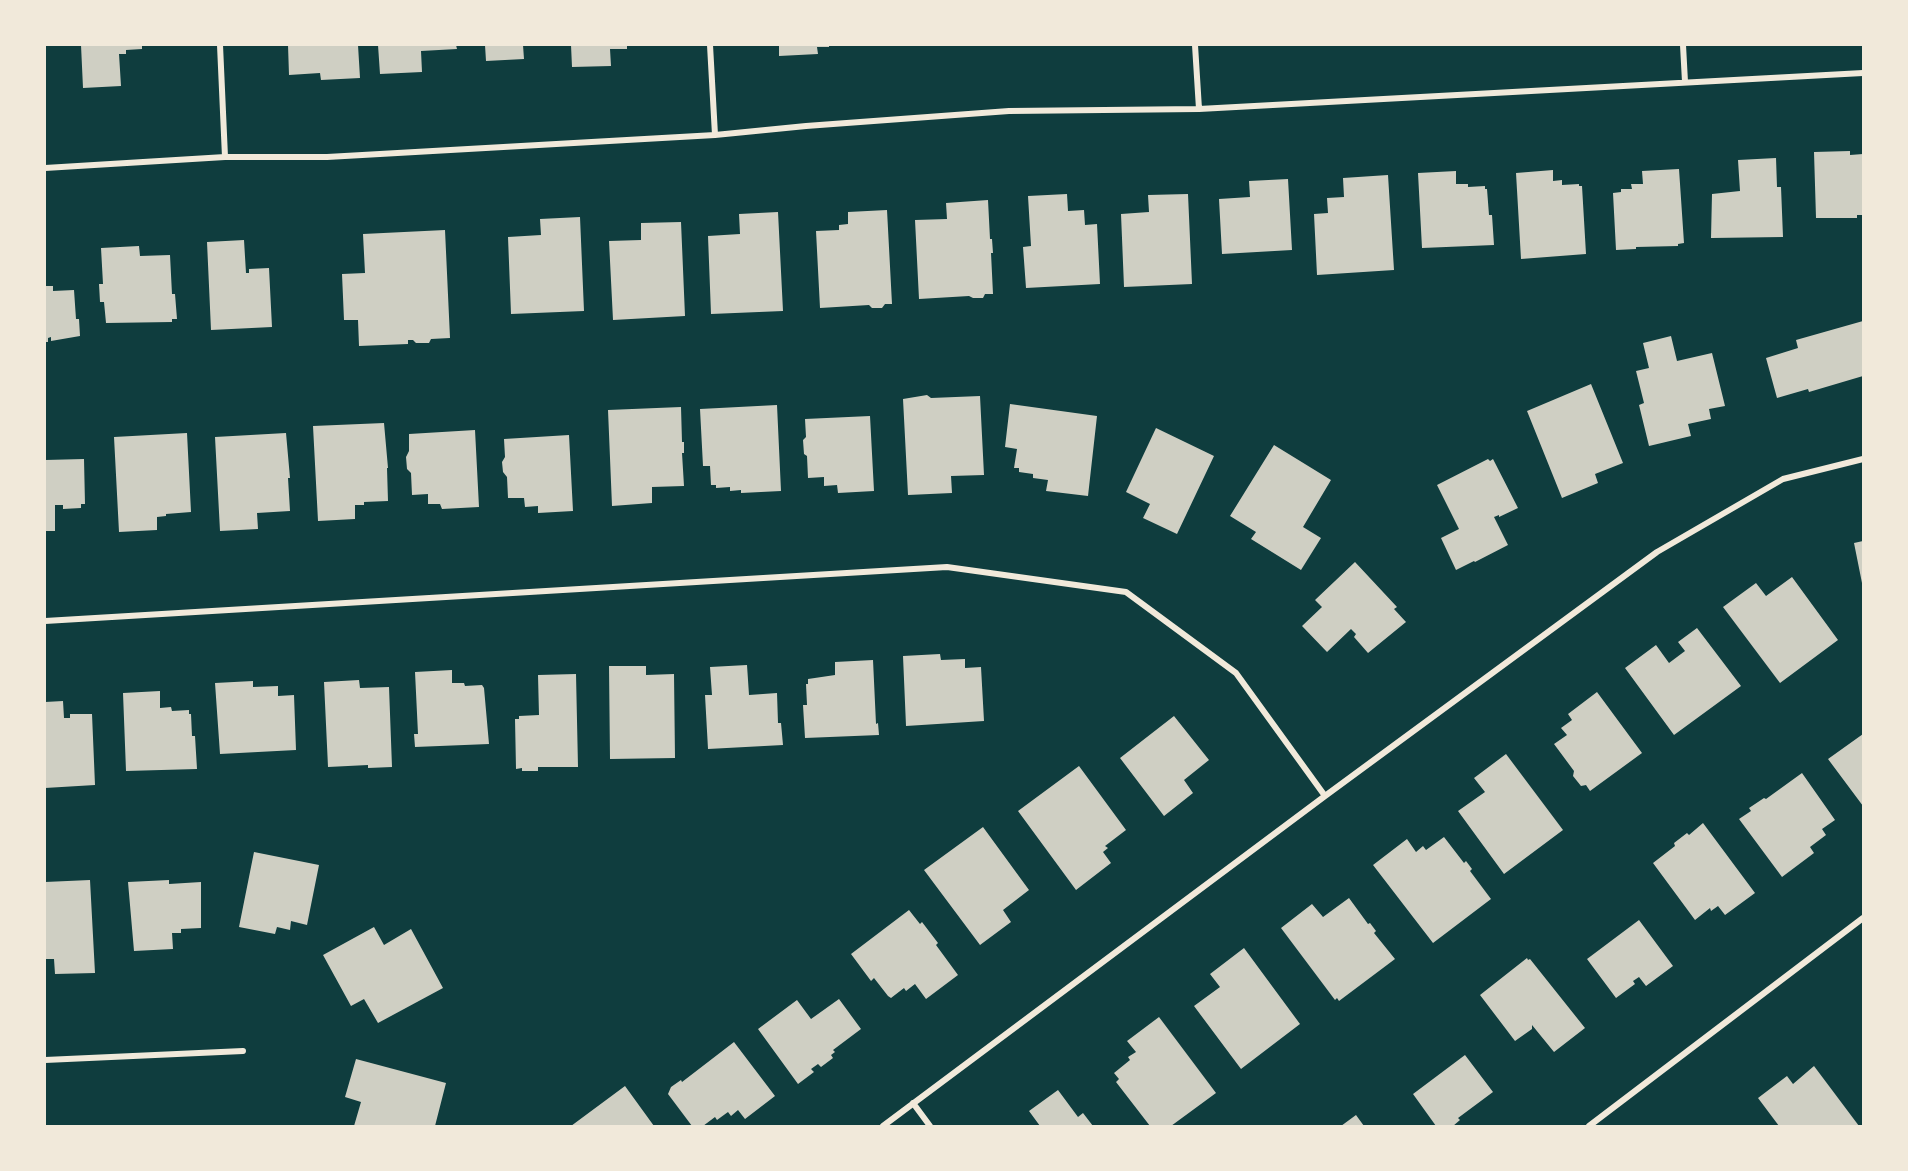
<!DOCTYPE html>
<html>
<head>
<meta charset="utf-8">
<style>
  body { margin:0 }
  #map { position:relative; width:1908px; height:1171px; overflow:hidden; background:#0f3d3e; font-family:"Titillium Web",sans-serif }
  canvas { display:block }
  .frame { position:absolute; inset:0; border:46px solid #f1e9da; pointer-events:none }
</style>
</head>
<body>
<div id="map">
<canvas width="1908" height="1171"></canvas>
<div class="frame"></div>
</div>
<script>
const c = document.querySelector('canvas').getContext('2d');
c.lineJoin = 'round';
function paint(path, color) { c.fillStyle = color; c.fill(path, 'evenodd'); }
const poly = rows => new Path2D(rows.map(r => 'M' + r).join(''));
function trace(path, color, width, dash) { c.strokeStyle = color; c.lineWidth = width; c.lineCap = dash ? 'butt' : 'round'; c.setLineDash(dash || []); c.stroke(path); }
paint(poly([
  [81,45,142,45,142,49,126,50,126,54,119,54,121,86,83,88],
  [288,45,358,45,360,78,321,80,320,73,289,75],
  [378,45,456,45,457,49,421,51,422,72,380,74],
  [485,45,523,45,524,59,486,61],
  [571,45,627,45,627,49,610,49,611,66,572,67],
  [779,45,829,45,829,47,817,47,818,54,779,56],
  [1850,151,1850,155,1863,154,1863,215,1857,215,1857,218,1816,218,1814,152],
  [1776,158,1777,187,1781,187,1783,237,1711,238,1712,194,1740,191,1738,160],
  [1679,169,1684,243,1678,244,1678,246,1636,247,1636,249,1616,250,1613,193,1621,192,1621,189,1632,189,1631,184,1643,184,1642,171],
  [1553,170,1553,181,1562,180,1562,185,1579,184,1579,186,1582,186,1586,254,1521,259,1516,173],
  [1456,171,1456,184,1468,184,1468,187,1485,186,1485,189,1487,189,1489,215,1492,215,1494,245,1422,248,1418,173],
  [1388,175,1394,270,1317,275,1314,214,1328,213,1327,198,1344,197,1343,178],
  [1288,179,1292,250,1222,254,1219,199,1250,197,1249,181],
  [1067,194,1068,211,1084,210,1085,225,1097,224,1100,284,1026,288,1023,247,1031,246,1028,196],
  [1188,194,1192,284,1124,287,1121,214,1149,212,1148,195],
  [988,200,990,239,992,239,993,253,991,253,993,294,985,294,983,298,973,298,969,296,919,299,915,220,947,219,946,203],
  [887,210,892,304,885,304,882,308,872,308,869,305,820,308,816,231,839,230,839,225,848,224,848,212],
  [778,212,783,311,711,314,708,236,740,234,739,214],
  [580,217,584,311,511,314,508,237,541,235,540,219],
  [681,222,685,316,613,320,609,241,641,240,641,223],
  [445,230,450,338,431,339,429,343,416,343,413,340,408,340,408,344,359,346,358,320,344,320,342,274,365,273,363,234],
  [244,240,246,273,249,273,249,269,269,268,272,327,211,330,207,242],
  [139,246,140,256,170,255,172,294,175,294,177,319,172,319,172,322,106,323,104,302,100,302,99,284,103,284,101,248],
  [45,286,53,286,53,291,74,290,76,319,79,319,80,336,51,341,51,337,48,338,48,342,45,342],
  [1863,321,1863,376,1809,392,1808,389,1777,398,1766,358,1798,348,1796,340],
  [1671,336,1677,361,1712,353,1725,406,1709,409,1711,419,1688,424,1691,436,1649,446,1639,405,1644,403,1636,371,1649,368,1643,343],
  [1591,384,1623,463,1595,474,1598,483,1562,498,1527,411],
  [927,395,931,398,980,396,984,475,951,476,952,493,908,495,903,399],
  [1010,404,1097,416,1088,496,1046,491,1048,480,1033,478,1033,474,1019,472,1019,468,1014,468,1017,449,1005,447],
  [777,405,781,491,741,493,741,490,730,491,730,487,716,488,716,485,711,485,710,466,703,466,700,409],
  [681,407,682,442,684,442,684,453,682,453,684,486,652,487,652,503,612,506,608,410],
  [870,416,874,491,838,493,837,485,824,486,824,477,808,478,807,456,804,454,803,440,806,437,805,419],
  [384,423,388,468,387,468,388,501,364,502,364,505,355,505,355,519,318,521,313,426],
  [1156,428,1214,456,1177,534,1143,518,1150,504,1126,492],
  [475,430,479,507,442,509,440,504,428,504,428,494,412,495,411,473,407,469,406,457,409,451,409,434],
  [187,433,191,512,166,514,166,516,157,517,157,530,119,532,114,437],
  [286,433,290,478,288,478,290,511,257,513,258,529,220,531,215,437],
  [569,435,573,511,538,513,538,506,525,507,524,498,508,498,507,477,503,472,502,462,505,457,504,439],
  [1274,445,1331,480,1303,527,1321,538,1301,570,1251,539,1256,532,1230,516],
  [84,459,85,504,81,504,81,508,63,509,63,505,55,505,55,531,45,531,45,460],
  [1488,459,1490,461,1493,459,1518,508,1499,517,1499,515,1494,517,1508,545,1475,562,1474,561,1456,570,1441,538,1459,529,1437,485],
  [1863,541,1863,583,1862,583,1854,543],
  [1355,562,1397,607,1394,609,1406,622,1368,653,1354,637,1356,634,1351,629,1327,652,1302,626,1322,607,1315,600],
  [1792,577,1838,640,1780,683,1723,607,1756,583,1766,596],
  [1697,628,1741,686,1674,735,1625,668,1656,645,1669,663,1685,651,1678,642],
  [940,654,941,660,965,659,965,668,981,667,984,721,906,726,903,656],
  [873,660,876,724,878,723,879,735,805,738,803,705,807,705,806,684,808,684,808,679,835,675,835,662],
  [747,665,749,695,777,693,778,723,781,723,783,745,708,749,705,695,712,695,710,667],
  [609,666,646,666,646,675,674,674,675,758,610,759],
  [452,670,452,683,464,683,465,686,482,685,484,688,489,744,415,747,414,734,418,734,415,672],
  [576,674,578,767,538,767,538,771,522,771,522,768,516,769,515,719,519,719,519,716,539,715,538,675],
  [359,680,360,688,389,687,392,767,368,768,368,765,328,767,324,682],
  [253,681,253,687,278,686,278,696,294,695,296,750,220,754,215,683],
  [160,691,160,708,171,707,172,711,189,710,189,714,191,714,192,736,195,736,197,769,126,771,123,693],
  [1597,692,1642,753,1590,791,1586,785,1581,786,1573,776,1574,771,1554,744,1567,735,1561,728,1572,720,1568,714],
  [63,701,64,718,70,718,70,714,92,714,95,785,45,788,45,702],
  [1174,716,1209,760,1184,780,1193,793,1164,816,1120,758],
  [1863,734,1863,806,1828,759],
  [1506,754,1563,830,1504,874,1458,811,1485,792,1474,778],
  [1079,766,1126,830,1105,846,1108,848,1103,852,1111,863,1076,890,1018,811],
  [1802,773,1835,820,1822,829,1826,835,1810,847,1814,853,1782,877,1739,819,1751,811,1749,808,1764,798,1766,799],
  [1703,823,1755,893,1725,915,1718,906,1711,911,1710,908,1695,920,1653,863,1675,846,1674,843,1687,833,1689,835],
  [983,827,1029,890,1003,910,1011,922,980,945,924,870],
  [1444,837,1464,863,1466,861,1472,869,1470,871,1491,899,1433,943,1373,865,1407,839,1416,852,1423,846,1426,850],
  [254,852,319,865,307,925,291,921,290,930,277,927,275,934,239,927],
  [90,880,95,973,55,974,54,959,45,959,45,882],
  [169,880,169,884,201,882,201,928,181,929,181,933,172,933,173,949,134,951,128,882],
  [1349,898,1368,924,1370,923,1376,931,1374,933,1395,959,1339,1001,1337,998,1335,1000,1281,928,1312,904,1323,917],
  [909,910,920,924,922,922,938,943,936,945,958,975,926,999,915,984,906,991,904,988,891,998,888,996,874,978,871,981,851,954],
  [1639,920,1673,966,1646,986,1639,977,1633,981,1635,984,1616,998,1587,959],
  [374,927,384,945,411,929,443,988,378,1023,364,999,351,1006,323,955],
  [1244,948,1300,1024,1241,1069,1194,1006,1220,987,1210,974],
  [1527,958,1528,960,1530,959,1585,1028,1554,1052,1532,1025,1532,1029,1515,1041,1480,995],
  [839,999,861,1029,833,1050,835,1052,831,1055,833,1058,821,1067,818,1064,811,1069,814,1072,798,1084,758,1029,797,1000,811,1019],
  [1159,1017,1216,1093,1171,1126,1150,1126,1116,1082,1119,1079,1114,1073,1130,1060,1128,1057,1136,1052,1127,1041],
  [734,1042,775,1096,745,1119,738,1110,731,1116,728,1112,717,1120,715,1117,703,1126,692,1126,668,1094,671,1087,681,1080,682,1082],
  [1465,1055,1493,1092,1458,1118,1460,1120,1453,1126,1436,1126,1413,1094],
  [356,1059,446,1083,435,1126,354,1126,361,1102,345,1097],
  [1814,1066,1859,1126,1779,1126,1758,1098,1787,1076,1793,1084],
  [625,1086,654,1126,571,1126],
  [1058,1090,1078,1117,1083,1113,1093,1126,1040,1126,1029,1111],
  [1356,1115,1364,1126,1341,1126]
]), '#cfcfc3');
trace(poly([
  [220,45,225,157],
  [710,45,715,135],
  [1195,45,1199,109],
  [1683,45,1685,82],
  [45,168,225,157,327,157,715,135,806,126,1009,111,1199,109,1863,73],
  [45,621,947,567,1126,592,1236,673,1325,796],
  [45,1060,243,1051],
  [913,1103,930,1126],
  [883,1126,1325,796,1657,552,1783,479,1863,459],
  [1589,1126,1863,918]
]), '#f1e9da', 6);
</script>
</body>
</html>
